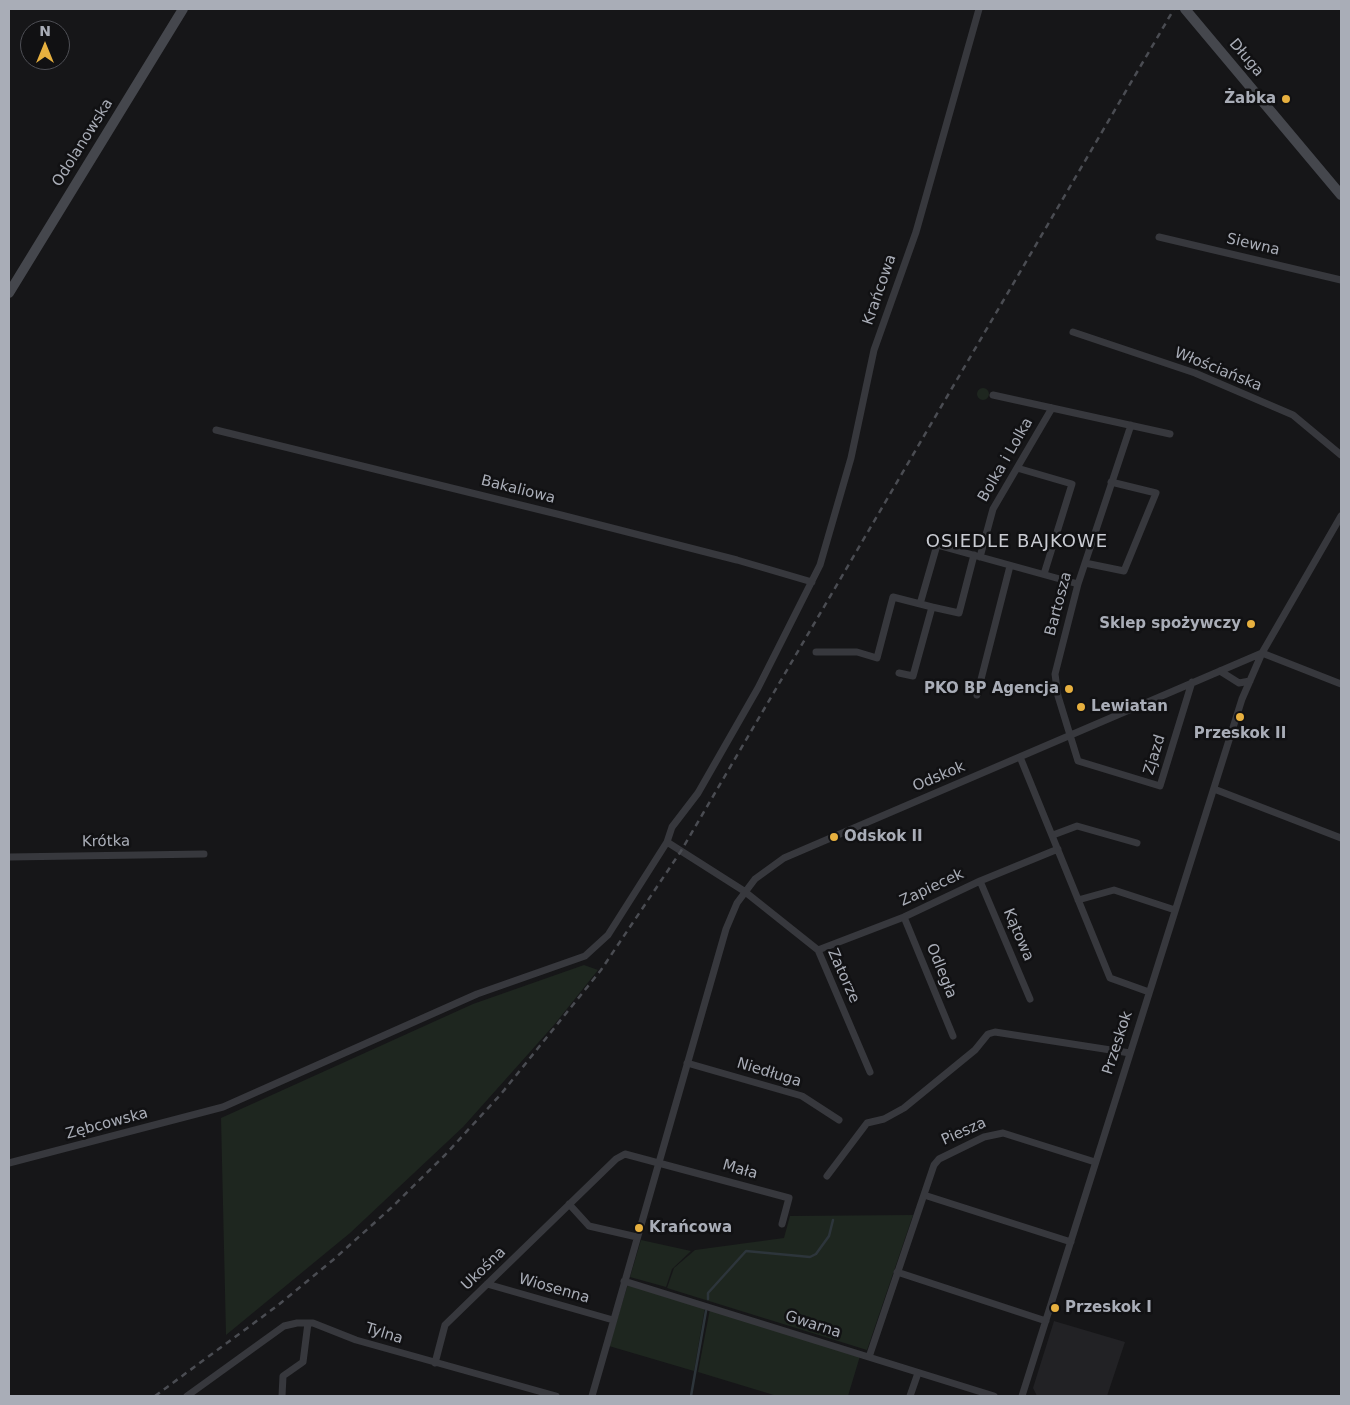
<!DOCTYPE html>
<html>
<head>
<meta charset="utf-8">
<style>
  body { margin:0 }
  #map { position:relative; width:1350px; height:1405px; overflow:hidden; background:#161618; font-family:"DejaVu Sans",sans-serif }
  canvas { display:block }
  .frame { position:absolute; inset:0; border:10px solid #a9adb7; pointer-events:none }
  .north { position:absolute; left:20px; top:20px; width:50px; height:50px; box-sizing:border-box; background:#111113; border:1px solid #4e4f55; border-radius:50%; rotate:0deg; font-size:14px; font-weight:700; line-height:20px; text-align:center; color:#a9adb7 }
  .north::after { content:''; display:block; margin:auto; width:18px; height:22px; background:#e7b03f; clip-path:polygon(50% 0,100% 100%,50% 72%,0 100%) }
</style>
</head>
<body>
<div id="map">
<canvas width="1350" height="1405"></canvas>
<div class="frame"></div>
<div class="north">N</div>
</div>
<script>
const c = document.querySelector('canvas').getContext('2d');
c.lineJoin = 'round';
function paint(path, color) { c.fillStyle = color; c.fill(path, 'evenodd'); }
const poly = rows => new Path2D(rows.map(r => 'M' + r).join(''));
function trace(path, color, width, dash) { c.strokeStyle = color; c.lineWidth = width; c.lineCap = dash ? 'butt' : 'round'; c.setLineDash(dash || []); c.stroke(path); }
function write(font, color, halo, rows, align = 'center') {
  c.font = font + ' "DejaVu Sans",sans-serif'; c.lineWidth = 5; c.setLineDash([]); c.textBaseline = 'middle'; c.strokeStyle = halo; c.fillStyle = color; for (const [text, x, y, turn = 0] of rows) {
    c.save(); c.translate(x, y); c.rotate((+turn || 0) * Math.PI / 180); c.textAlign = isNaN(turn) ? turn : align; if (halo) c.strokeText(text, 0, 0); c.fillText(text, 0, 0); c.restore();
  }
}
paint(poly([
  [1054,1321,1125,1342,1107,1396,1037,1396,1033,1388]
]), '#222225');
paint(poly([
  '977 394a6 6 0 1 1 12 0a6 6 0 1 1-12 0Z',
  [584,965,598,970,554,1025,463,1127,350,1233,226,1335,221,1118,473,1004],
  [913,1215,867,1350,667,1288,674,1268,695,1250,784,1238,790,1216],
  [641,1240,691,1251,672,1269,666,1287,630,1277],
  [628,1284,705,1307,694,1371,609,1346],
  [710,1309,860,1356,848,1396,777,1396,698,1372]
]), '#1e261f');
trace(poly([
  [708,1299,708,1293,746,1251,810,1257,816,1254,829,1236,833,1220],
  [691,1396,706,1311]
]), '#2d353b', 2.5);
trace(poly([
  [1159,237,1341,280],
  [1073,332,1195,373,1293,415,1341,455],
  [993,395,1170,434],
  [1131,425,1078,584,1055,674,1058,696,1078,761,1160,786,1192,682],
  [216,430,561,515,737,560,812,582],
  [1017,468,1072,484,1044,574],
  [980,557,993,509,1052,408],
  [1085,563,1124,571,1156,493,1111,482],
  [920,604,937,545,1078,584],
  [816,652,857,652,877,658,893,597,932,607],
  [1262,653,1341,684],
  [1220,671,1239,683,1250,681],
  [899,673,913,676,932,607,959,613,974,555],
  [977,695,1010,566],
  [1020,757,1110,978,1149,992],
  [1214,789,1341,838],
  [1053,835,1077,826,1137,843],
  [667,842,744,891,818,950,870,1072],
  [9,857,204,854],
  [980,881,1030,999],
  [1078,900,1114,890,1175,910],
  [904,917,953,1036],
  [818,950,904,917,980,881,1058,849],
  [687,1063,802,1096,839,1120],
  [9,1163,223,1107,477,994,585,956,608,935,667,842,672,827,698,793,758,688,820,565,851,458,874,350,916,232,979,9],
  [827,1176,867,1123,884,1119,904,1108,975,1050,988,1034,995,1032,1130,1053],
  [924,1195,1071,1242],
  [569,1204,589,1226,637,1237],
  [897,1272,1046,1321],
  [624,1281,994,1396],
  [487,1284,613,1320],
  [869,1357,934,1165,939,1159,984,1137,1003,1133,1095,1162],
  [435,1363,445,1325,616,1159,625,1154,789,1198,782,1224],
  [187,1396,284,1326,297,1323,313,1323,356,1340,556,1396],
  [282,1396,283,1376,303,1362,308,1323],
  [592,1396,726,929,737,903,755,879,784,858,1262,653],
  [910,1396,918,1373],
  [1022,1396,1242,699,1262,653,1341,516]
]), '#37383d', 7);
trace(poly([
  [1185,9,1341,195],
  [9,293,183,9]
]), '#45474d', 10);
trace(poly([
  [155,1396,277,1306,333,1260,391,1208,445,1155,501,1094,601,970,681,851,1174,9]
]), '#4a4c52', 2.5, [6, 5]);
for (const [x, y, r, color] of [
  [1286,99,5,"#e7b03f"],
  [1251,624,5,"#e7b03f"],
  [1069,689,5,"#e7b03f"],
  [1081,707,5,"#e7b03f"],
  [1240,717,5,"#e7b03f"],
  [834,837,5,"#e7b03f"],
  [639,1228,5,"#e7b03f"],
  [1055,1308,5,"#e7b03f"]
]) { const dot = new Path2D(); dot.arc(x, y, r, 0, 2 * Math.PI); c.fillStyle = color; c.fill(dot); trace(dot, '#111113', 2); }
write('15px', '#a9adb7', '#111113', [
  ["Długa",1246,58,50],
  ["Odolanowska",83,143,-58],
  ["Siewna",1253,245,13],
  ["Krańcowa",880,290,-71],
  ["Włościańska",1218,370,22],
  ["Bolka i Lolka",1006,460,-60],
  ["Bakaliowa",518,490,14],
  ["Bartosza",1059,604,-75],
  ["Zjazd",1155,755,-73],
  ["Odskok",939,777,-23],
  ["Krótka",106,842,-1],
  ["Zapiecek",932,888,-25],
  ["Kątowa",1018,935,67],
  ["Odległa",941,971,68],
  ["Zatorze",843,976,66],
  ["Przeskok",1118,1043,-72],
  ["Niedługa",769,1073,17],
  ["Zębcowska",107,1124,-15],
  ["Piesza",964,1132,-24],
  ["Mała",740,1170,16],
  ["Ukośna",484,1269,-44],
  ["Wiosenna",554,1289,16],
  ["Gwarna",813,1325,18],
  ["Tylna",384,1334,17]
]);
write('bold 15px', '#a9adb7', '#111113', [
  ["Żabka",1276,99,"right"],
  ["Sklep spożywczy",1241,624,"right"],
  ["PKO BP Agencja",1059,689,"right"],
  ["Lewiatan",1091,707],
  ["Przeskok II",1240,734,"center"],
  ["Odskok II",844,837],
  ["Krańcowa",649,1228],
  ["Przeskok I",1065,1308]
], 'left');
c.letterSpacing = '1px';
write('18px', '#caccd3', '#111113', [
  ["OSIEDLE BAJKOWE",1017,542]
]);
c.letterSpacing = '0px';
</script>
</body>
</html>
